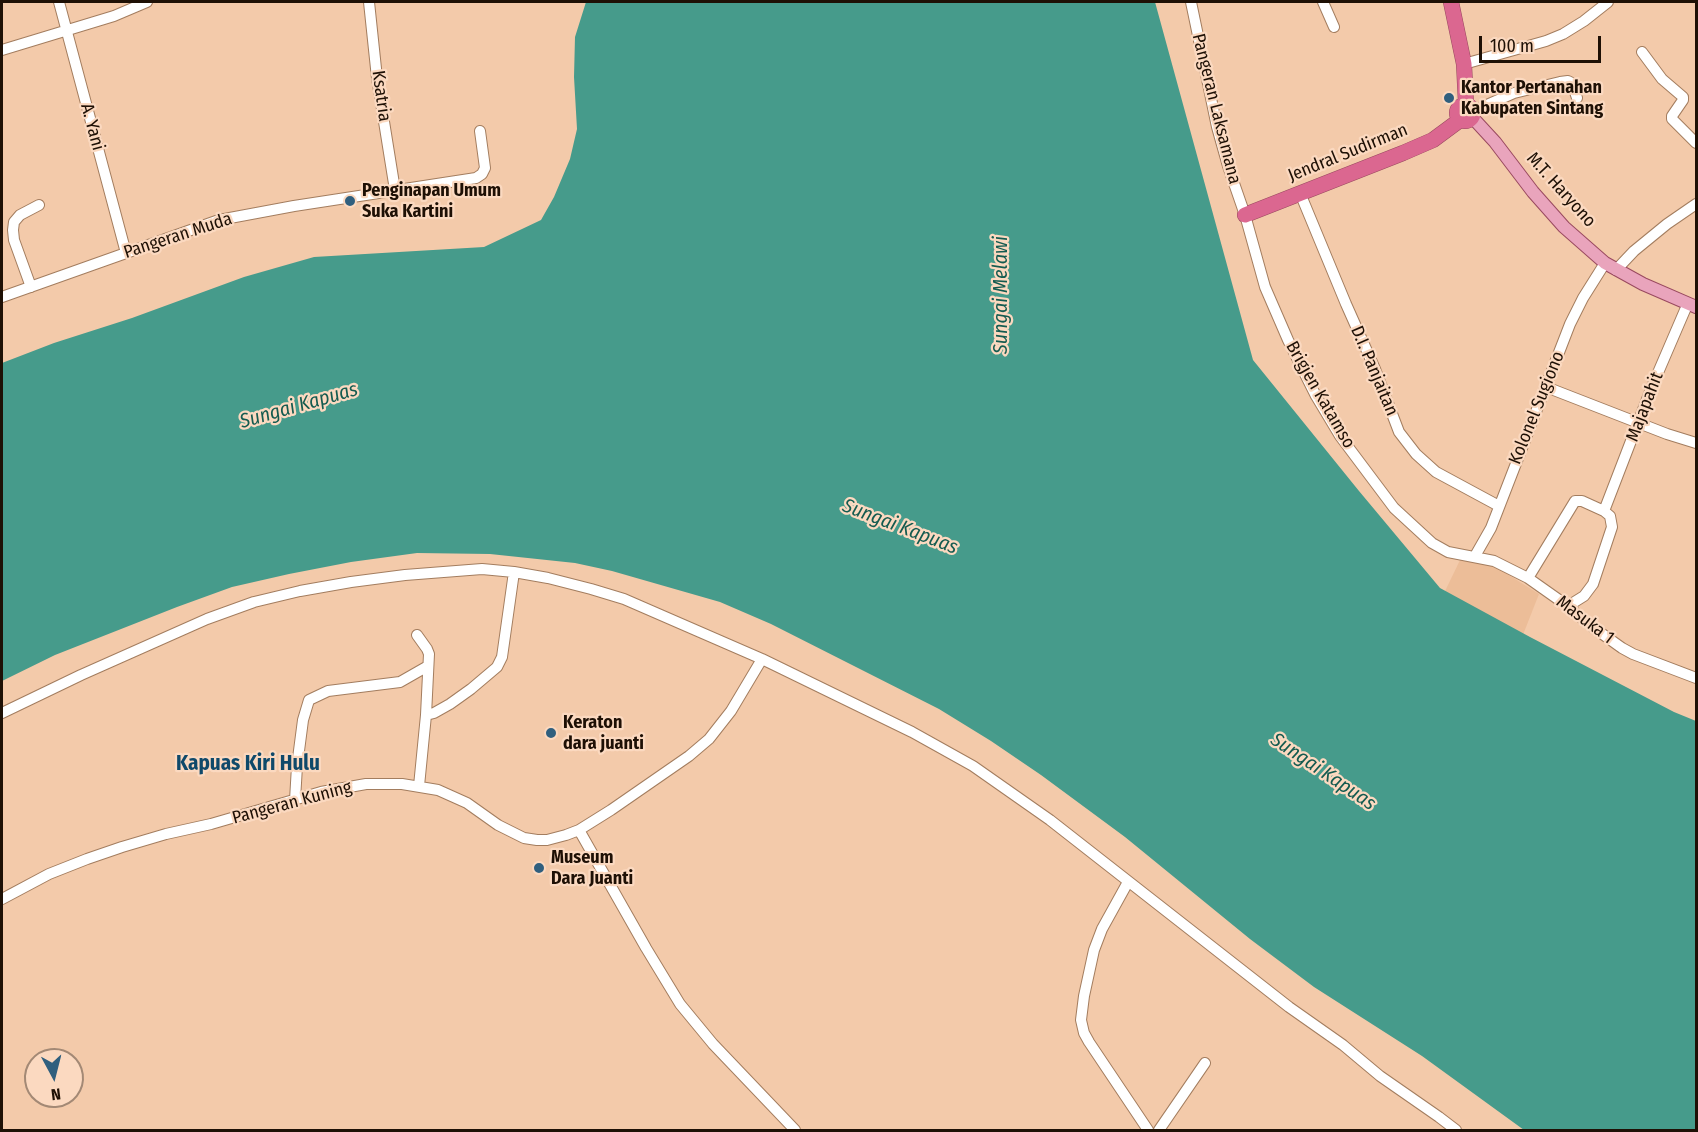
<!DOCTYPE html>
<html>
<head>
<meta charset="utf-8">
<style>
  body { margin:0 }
  #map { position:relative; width:1698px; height:1132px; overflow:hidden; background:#f3caaa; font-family:"Fira Sans Condensed",sans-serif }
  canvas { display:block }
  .frame { position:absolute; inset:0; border:3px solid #1e1005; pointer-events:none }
  .north { position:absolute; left:24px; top:1048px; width:60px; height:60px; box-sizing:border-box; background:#fbd9c0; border:2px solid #a38975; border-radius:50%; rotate:173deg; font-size:16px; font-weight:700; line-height:24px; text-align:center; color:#1e1005 }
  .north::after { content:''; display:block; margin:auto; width:21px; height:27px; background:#305f7e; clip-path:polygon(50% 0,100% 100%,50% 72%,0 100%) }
  .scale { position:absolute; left:1479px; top:36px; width:122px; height:27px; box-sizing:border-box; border:3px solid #1e1005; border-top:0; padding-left:8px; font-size:18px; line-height:21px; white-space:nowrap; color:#1e1005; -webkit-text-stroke:4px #fbd9c0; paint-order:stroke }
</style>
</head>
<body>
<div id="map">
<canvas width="1698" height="1132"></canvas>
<div class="frame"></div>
<div class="north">N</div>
<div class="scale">100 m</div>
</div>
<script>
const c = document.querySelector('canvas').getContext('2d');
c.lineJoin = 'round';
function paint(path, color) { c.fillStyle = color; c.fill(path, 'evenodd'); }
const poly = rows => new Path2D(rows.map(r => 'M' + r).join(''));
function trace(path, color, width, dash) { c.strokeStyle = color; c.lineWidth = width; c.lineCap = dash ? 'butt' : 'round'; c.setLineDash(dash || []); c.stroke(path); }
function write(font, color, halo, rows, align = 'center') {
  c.font = font + ' "Fira Sans Condensed",sans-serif'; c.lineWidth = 4.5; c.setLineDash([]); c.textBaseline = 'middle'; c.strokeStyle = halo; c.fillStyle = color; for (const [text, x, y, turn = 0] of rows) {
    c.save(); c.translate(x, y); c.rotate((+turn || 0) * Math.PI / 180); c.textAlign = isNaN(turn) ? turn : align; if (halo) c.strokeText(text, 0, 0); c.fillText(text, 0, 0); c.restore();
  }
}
paint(poly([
  [1461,558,1478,561,1496,567,1539,594,1506,678,1421,641]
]), '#ecbd98');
paint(poly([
  [586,2,1155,2,1253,360,1359,491,1440,588,1530,637,1674,712,1696,721,1696,1130,1524,1130,1422,1056,1314,987,1250,939,1125,837,1041,775,991,741,939,709,771,624,720,602,612,571,575,563,490,554,417,553,351,562,289,574,232,587,177,607,55,655,2,681,2,363,54,343,132,318,244,277,314,257,484,247,541,220,554,197,570,159,577,129,574,77,575,37]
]), '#469b8b');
const minor = poly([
  [59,2,126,253],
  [369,2,377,78,395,190],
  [1191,2,1217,127,1228,166,1245,215,1265,287,1288,340,1316,396,1340,436,1394,508,1432,543,1448,552,1494,561,1528,578,1562,602,1594,628,1622,648,1633,654,1696,678],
  [1323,2,1334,27],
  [2,50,114,16,147,2],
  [1642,52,1662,79,1683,97,1683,100,1672,116,1672,119,1696,143],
  [1464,64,1546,41,1563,34,1584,21,1608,2],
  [1473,111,1514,93,1560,82,1568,81,1572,83,1577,98],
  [1300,193,1346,304,1375,369,1399,432,1416,454,1436,472,1499,506],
  [1616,270,1634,251,1667,224,1696,204],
  [31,287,14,240,13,230,14,222,20,215,39,205],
  [2,297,219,220,294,206,476,178,482,174,485,168,480,131],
  [1546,387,1667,434,1696,443],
  [1604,511,1651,389,1688,303],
  [1475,556,1491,528,1570,324,1583,298,1605,263],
  [1528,578,1575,501,1582,501,1604,511,1610,516,1612,527,1593,584,1584,596,1568,606],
  [417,635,427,649,429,654,426,715],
  [2,713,81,675,207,619,254,602,300,591,351,582,405,575,482,569,514,572,548,578,591,589,624,599,762,659,912,732,973,766,1050,820,1289,1007,1343,1045,1380,1076,1439,1117,1456,1130],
  [419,786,426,715,434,713,450,704,471,689,497,667,502,657,514,572],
  [295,800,297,766,303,720,309,700,328,691,400,682,428,666],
  [579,830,646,948,680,1004,713,1044,795,1130],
  [1128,882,1102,929,1094,950,1084,996,1081,1020,1084,1033,1089,1042,1148,1130],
  [2,899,49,874,87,859,122,847,166,834,211,824,321,792,366,784,402,784,438,790,467,803,498,825,524,838,537,840,547,840,566,835,579,830,611,810,689,756,709,739,731,711,762,659],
  [1159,1130,1205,1063]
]);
const major = poly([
  [1472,117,1495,142,1533,192,1564,227,1605,263,1643,284,1696,307]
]);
const highway = poly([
  [1451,2,1464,64,1466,104],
  '1457 113a8 8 0 1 1 16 0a8 8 0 1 1-16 0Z',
  [1245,215,1403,153,1433,140,1460,120]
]);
trace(minor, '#a37d5f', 12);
trace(major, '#99495f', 14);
trace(highway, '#99495f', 16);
trace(minor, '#fff', 10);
trace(major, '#e9a4bc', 12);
trace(highway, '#db6790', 15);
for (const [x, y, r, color] of [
  [1449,98,6,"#305f7e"],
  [350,201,6,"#305f7e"],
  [551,733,6,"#305f7e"],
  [539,868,6,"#305f7e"]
]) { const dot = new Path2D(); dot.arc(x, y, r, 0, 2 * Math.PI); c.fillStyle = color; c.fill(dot); trace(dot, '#fbd9c0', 2); }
write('bold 18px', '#1e1005', '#fbd9c0', [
  ["Kantor Pertanahan",1461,88],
  ["Kabupaten Sintang",1461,109],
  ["Penginapan Umum",362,191],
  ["Suka Kartini",362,212],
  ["Keraton",563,723],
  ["dara juanti",563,744],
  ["Museum",551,858],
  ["Dara Juanti",551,879]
], 'left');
write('18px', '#1e1005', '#fbd9c0', [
  ["Ksatria",381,96,82],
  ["Pangeran Laksamana",1216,109,76],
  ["A. Yani",92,127,75],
  ["Jendral Sudirman",1348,153,-22],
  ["M.T. Haryono",1561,190,48],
  ["Pangeran Muda",178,236,-18],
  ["D.I. Panjaitan",1374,371,67],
  ["Brigjen Katamso",1320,395,60],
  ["Majapahit",1645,407,-69],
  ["Kolonel Sugiono",1537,408,-68],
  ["Masuka 1",1585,620,37],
  ["Pangeran Kuning",292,803,-15]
]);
write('italic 20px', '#155b50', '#fbd9c0', [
  ["Sungai Melawi",1001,295,-90],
  ["Sungai Kapuas",299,406,-16],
  ["Sungai Kapuas",900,527,21],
  ["Sungai Kapuas",1323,772,34]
]);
write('bold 21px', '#0f496a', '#fbd9c0', [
  ["Kapuas Kiri Hulu",248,764]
]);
</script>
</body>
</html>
